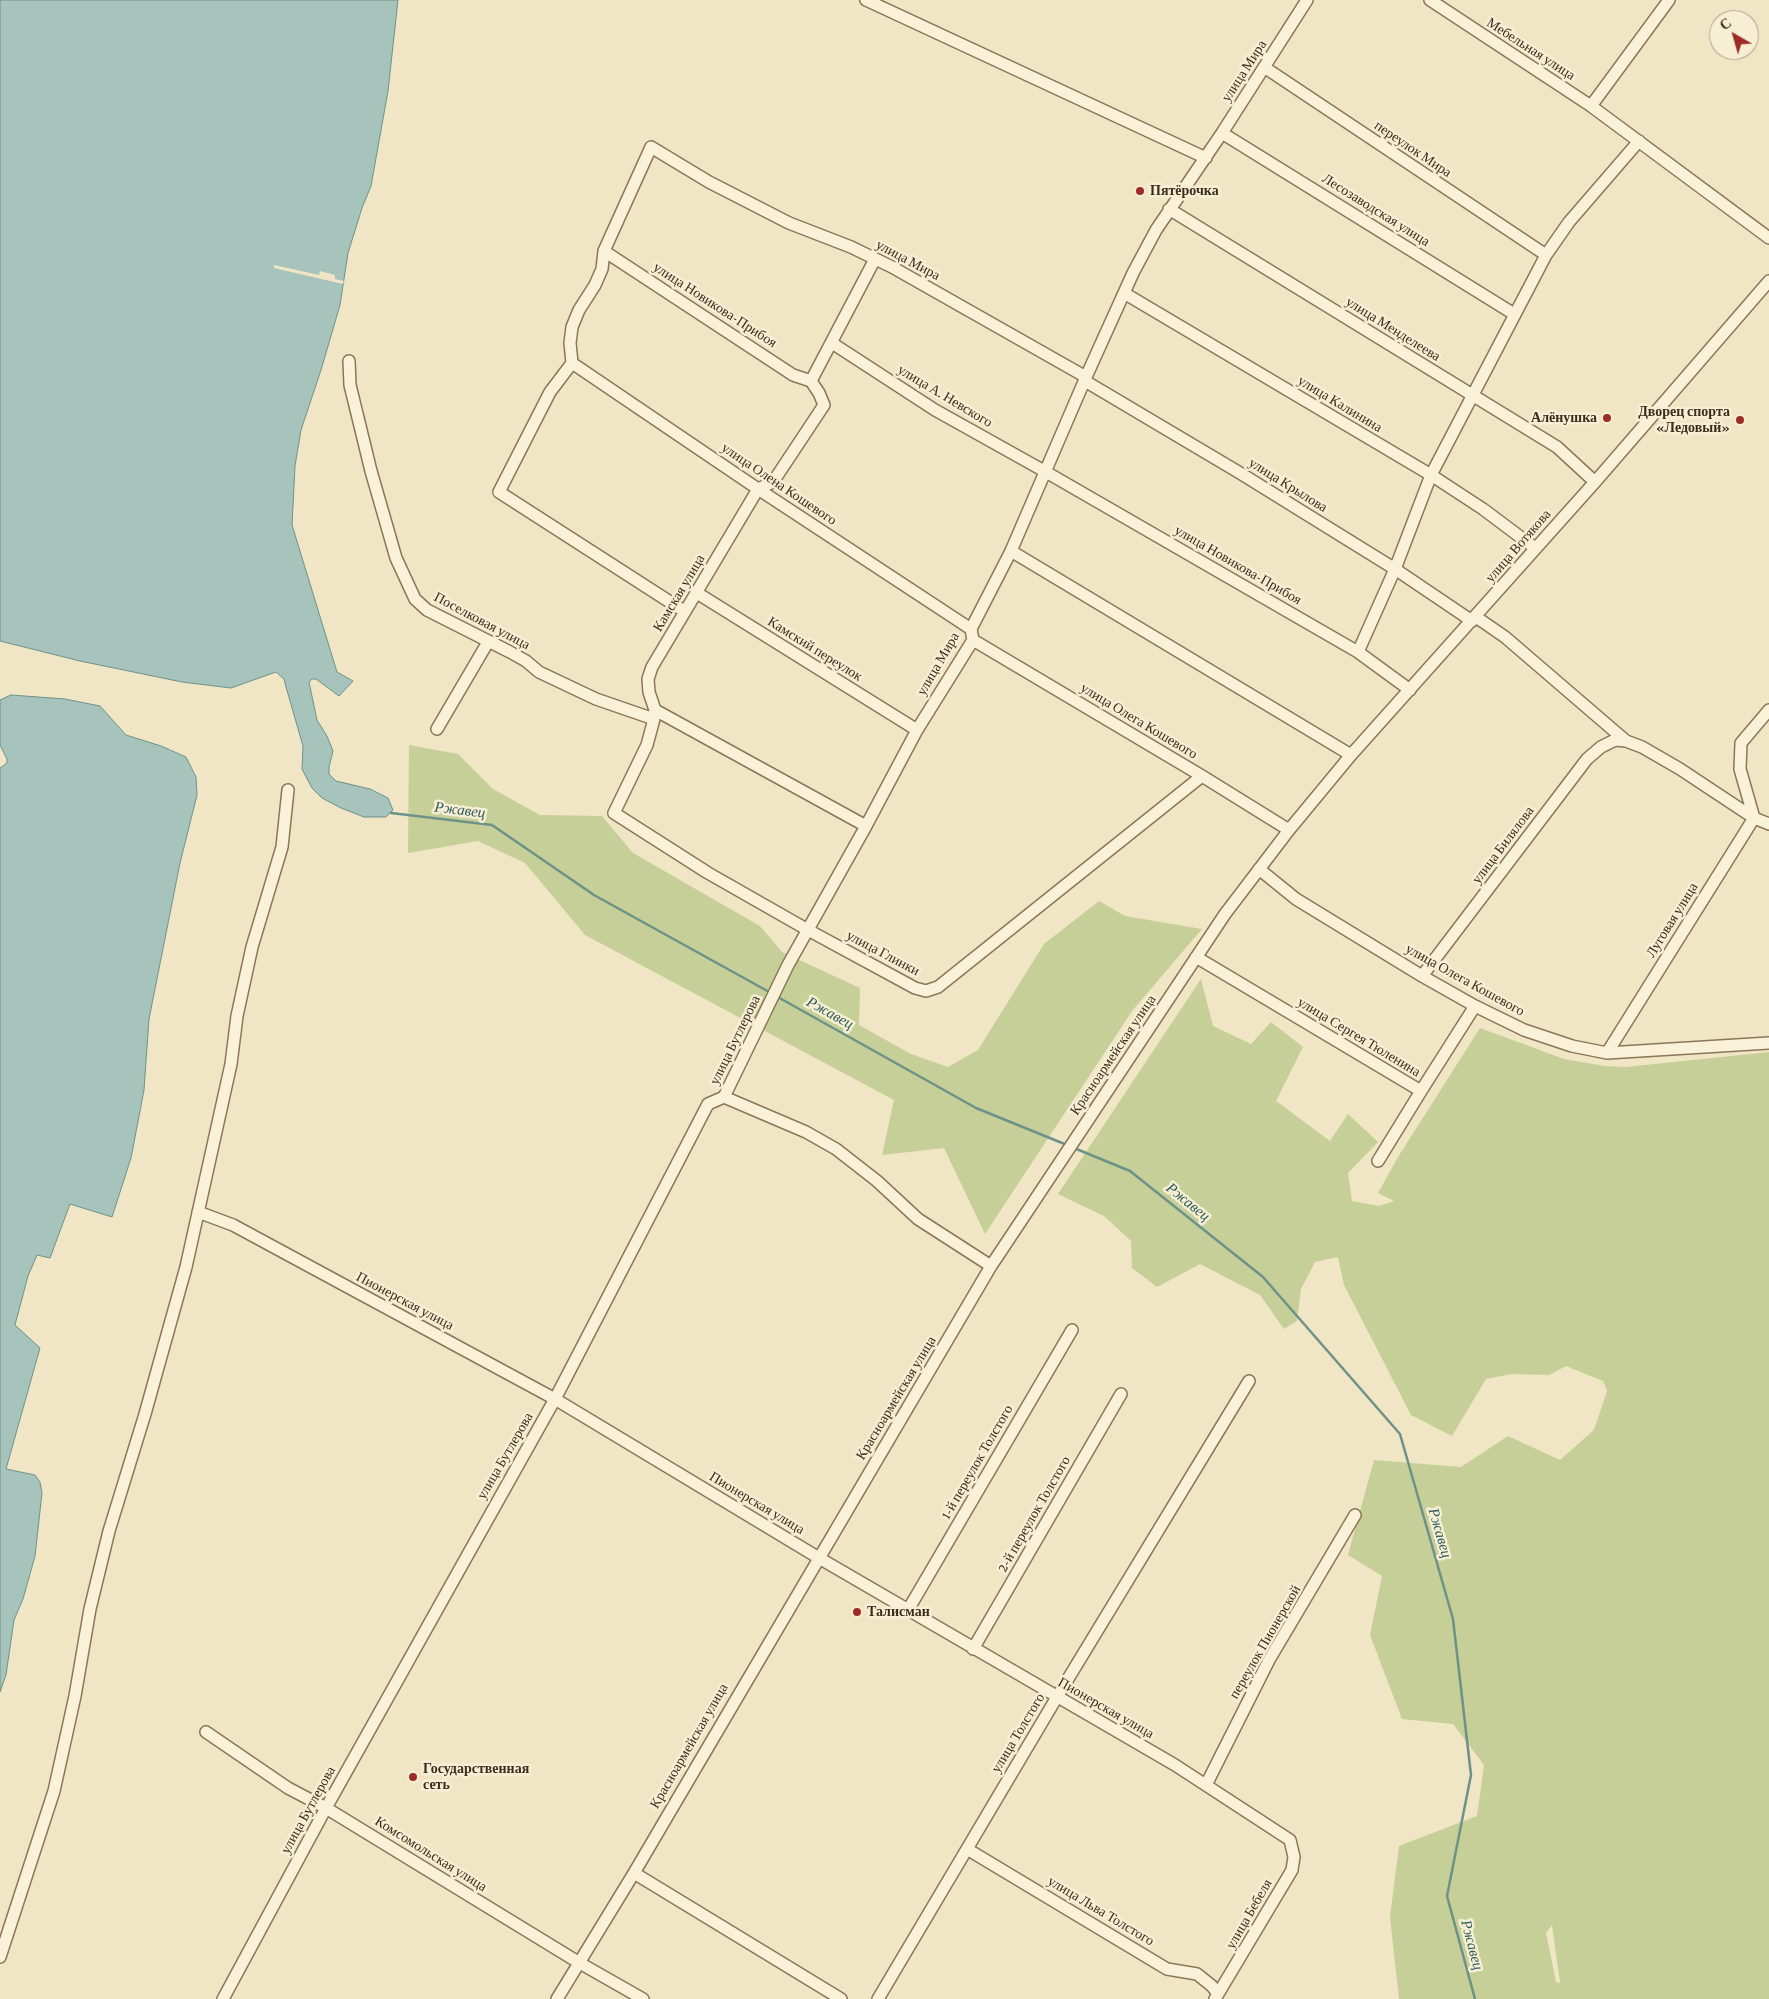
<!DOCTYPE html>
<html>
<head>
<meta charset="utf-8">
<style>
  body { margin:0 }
  #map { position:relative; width:1769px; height:1999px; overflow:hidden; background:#f0e5c4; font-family:"Crimson Pro",serif }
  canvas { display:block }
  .north { position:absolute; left:1709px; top:10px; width:50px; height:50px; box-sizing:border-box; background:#f7efd4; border:1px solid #aca18b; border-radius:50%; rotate:322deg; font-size:14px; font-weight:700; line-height:20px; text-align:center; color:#3b2d1e }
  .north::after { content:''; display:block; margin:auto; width:18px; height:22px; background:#9e2b26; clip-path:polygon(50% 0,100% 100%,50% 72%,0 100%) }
</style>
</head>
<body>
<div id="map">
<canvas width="1769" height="1999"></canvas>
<div class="north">С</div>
</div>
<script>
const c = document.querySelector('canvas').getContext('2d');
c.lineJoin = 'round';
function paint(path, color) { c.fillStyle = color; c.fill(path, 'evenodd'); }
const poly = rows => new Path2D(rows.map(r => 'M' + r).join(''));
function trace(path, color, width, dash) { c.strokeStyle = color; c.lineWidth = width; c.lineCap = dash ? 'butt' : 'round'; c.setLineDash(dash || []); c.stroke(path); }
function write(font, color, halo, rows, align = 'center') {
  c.font = font + ' "Crimson Pro",serif'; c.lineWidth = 5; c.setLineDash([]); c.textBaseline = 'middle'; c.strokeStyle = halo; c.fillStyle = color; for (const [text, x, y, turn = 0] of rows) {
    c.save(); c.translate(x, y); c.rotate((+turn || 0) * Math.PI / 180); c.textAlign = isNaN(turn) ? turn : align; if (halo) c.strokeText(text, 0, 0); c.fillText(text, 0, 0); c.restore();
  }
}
paint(poly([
  [409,745,458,754,493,789,540,815,602,816,633,853,760,926,782,952,860,988,859,1025,911,1054,948,1067,978,1050,1044,944,1099,901,1125,916,1202,929,1132,1011,985,1234,944,1148,882,1155,894,1100,585,935,525,863,478,841,408,853],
  [1201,979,1213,1026,1251,1044,1271,1022,1303,1047,1276,1101,1330,1141,1348,1114,1378,1142,1348,1173,1352,1201,1379,1206,1394,1201,1378,1193,1398,1157,1480,1028,1564,1059,1605,1066,1626,1067,1769,1052,1769,1999,1399,1999,1390,1917,1399,1846,1477,1816,1484,1765,1453,1724,1402,1719,1370,1635,1382,1576,1348,1555,1374,1460,1461,1467,1508,1436,1560,1460,1594,1430,1607,1391,1603,1381,1566,1366,1549,1375,1511,1374,1486,1379,1452,1436,1411,1415,1344,1285,1338,1257,1315,1262,1301,1289,1297,1321,1284,1329,1260,1295,1200,1264,1157,1287,1132,1268,1131,1241,1104,1216,1058,1194],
  [1552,1925,1560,1982,1560,1983,1556,1982,1546,1933]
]), '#c6cf97');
const water = poly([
  [0,0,398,0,388,91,371,186,362,208,348,253,340,305,321,370,301,430,295,466,292,525,337,672,353,681,339,696,316,679,312,679,309,682,317,720,327,736,333,751,329,767,329,774,336,781,370,789,388,798,393,810,386,817,364,817,341,808,322,798,312,788,302,769,303,746,286,687,284,679,276,672,231,688,182,682,80,661,0,641,0,0],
  [11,695,65,699,100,706,126,735,161,746,186,757,196,777,197,795,180,863,149,1019,144,1090,131,1158,112,1217,70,1204,50,1258,37,1255,28,1276,15,1325,40,1348,6,1469,35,1475,40,1482,42,1493,35,1556,23,1599,14,1620,6,1675,0,1692,0,768,7,763,7,759,0,745,0,700,11,695]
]);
paint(water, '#a6c3bc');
trace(water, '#6c928a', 1);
paint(poly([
  [274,265,319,275,320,271,335,275,335,279,344,281,343,284,274,268]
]), '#f0e5c4');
trace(poly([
  [391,813,492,825,594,895,771,993],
  [776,996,976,1108,1067,1145],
  [1074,1148,1130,1171,1263,1277,1400,1434,1453,1619,1471,1775,1447,1896,1475,1999]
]), '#6c928a', 2.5);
const minor = poly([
  [866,0,1206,158],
  [1430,0,1591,106,1769,238],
  [1264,67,1546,255],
  [1591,106,1669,0],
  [1222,133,1514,314],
  [1169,209,1557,447,1595,482],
  [604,251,793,375,811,381],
  [875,259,811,381,819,393,824,405,773,482,758,489,652,667,648,679,649,692,655,710,654,719,647,745,614,813,708,873,808,930,915,988,926,991,938,987,1202,776],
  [1124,293,1431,475,1483,509,1535,548],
  [832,343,935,410,1046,472,1358,652,1410,690],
  [349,361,350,385,371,471,396,558,415,599,427,610,510,652,526,661,539,672,596,699,654,719],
  [572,363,758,489,971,629],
  [1085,381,1240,473,1395,569,1472,621],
  [1011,551,1351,755],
  [697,593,917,730],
  [684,611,499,492,550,392,572,363,570,343,572,327,579,310,595,285,602,269,604,251,651,147,709,182,789,223,851,247,892,267,1086,377],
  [1476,617,1505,637,1626,741],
  [973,640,1202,776,1289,830],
  [1358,652,1395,569,1431,475,1546,255,1569,222,1639,141],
  [655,710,866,826],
  [437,729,488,642],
  [1259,869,1296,899,1422,976,1475,1006,1524,1030,1572,1046,1607,1053,1769,1043],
  [1196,957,1421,1091,1475,1006],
  [1422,976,1587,759,1601,747,1615,740,1626,741,1642,747,1680,769,1754,818,1740,769,1741,743,1769,710],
  [1607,1053,1754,818,1769,824],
  [724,1097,806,1132,836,1149,877,1181,918,1219,991,1266],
  [1378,1161,1421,1091],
  [198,1212,233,1225,555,1399,819,1558,1175,1765,1290,1840,1294,1857,1292,1870,1215,1999],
  [908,1610,1072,1330],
  [973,1649,1121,1394],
  [206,1732,288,1788,326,1808,578,1962,643,1999],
  [1206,1785,1269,1660,1355,1515],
  [967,1849,1167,1969,1197,1974,1212,1986,1218,1994],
  [634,1873,841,1999],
  [0,1957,54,1791,75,1696,90,1609,109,1531,145,1414,186,1267,231,1064,237,1016,252,947,282,847,288,790],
  [223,1999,326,1808,555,1399,708,1104,724,1097,788,965,866,826,917,730,973,640,971,629,1011,551,1086,377,1133,273,1156,230,1222,133,1307,0],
  [557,1999,634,1873,991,1266,1225,914,1289,830,1351,755,1595,482,1769,281],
  [878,1999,1057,1697,1249,1381]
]);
trace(minor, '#8c7659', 14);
trace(minor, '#faf2d8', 11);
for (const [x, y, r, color] of [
  [1140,191,5,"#9e2b26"],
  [1607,418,5,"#9e2b26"],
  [1740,420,5,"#9e2b26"],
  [857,1612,5,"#9e2b26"],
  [413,1777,5,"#9e2b26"]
]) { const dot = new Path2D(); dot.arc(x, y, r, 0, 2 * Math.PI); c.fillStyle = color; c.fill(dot); trace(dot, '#f7efd4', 2); }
write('14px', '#3b2d1e', '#f7efd4', [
  ["Мебельная улица",1531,49,33],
  ["улица Мира",1244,71,-57],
  ["переулок Мира",1413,149,34],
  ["Лесозаводская улица",1376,210,32],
  ["улица Мира",908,260,28],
  ["улица Новикова-Прибоя",715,305,33],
  ["улица Менделеева",1393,329,32],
  ["улица А. Невского",945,396,31],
  ["улица Калинина",1340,404,31],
  ["улица Олена Кошевого",779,484,34],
  ["улица Крылова",1288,485,32],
  ["улица Вотякова",1518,546,-49],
  ["улица Новикова-Прибоя",1238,565,30],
  ["Камская улица",679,593,-59],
  ["Поселковая улица",482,621,28],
  ["Камский переулок",815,649,32],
  ["улица Мира",938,664,-60],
  ["улица Олега Кошевого",1139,721,31],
  ["улица Билялова",1503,845,-53],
  ["Луговая улица",1672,920,-58],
  ["улица Глинки",883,953,28],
  ["улица Олега Кошевого",1465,980,29],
  ["улица Сергея Тюленина",1359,1037,31],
  ["улица Бутлерова",735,1040,-64],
  ["Красноармейская улица",1113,1055,-56],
  ["Пионерская улица",405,1301,28],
  ["Красноармейская улица",896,1398,-59],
  ["улица Бутлерова",505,1456,-60],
  ["1-й переулок Толстого",977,1462,-60],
  ["Пионерская улица",757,1503,31],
  ["2-й переулок Толстого",1034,1514,-60],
  ["переулок Пионерской",1265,1642,-60],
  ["Пионерская улица",1106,1708,30],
  ["улица Толстого",1018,1733,-59],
  ["Красноармейская улица",689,1746,-60],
  ["улица Бутлерова",308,1810,-61],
  ["Комсомольская улица",431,1854,32],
  ["улица Льва Толстого",1101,1911,31],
  ["улица Бебеля",1249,1914,-60]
]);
write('bold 14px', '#3b2d1e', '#f7efd4', [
  ["Пятёрочка",1150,191],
  ["Дворец спорта",1730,412,"right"],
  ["«Ледовый»",1730,428,"right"],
  ["Алёнушка",1597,418,"right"],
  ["Талисман",867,1612],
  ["Государственная",423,1769],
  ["сеть",423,1785]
], 'left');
write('italic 15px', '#2d5c5b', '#f7efd4', [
  ["Ржавец",460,810,7],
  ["Ржавец",830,1013,29],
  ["Ржавец",1188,1202,39],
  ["Ржавец",1440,1533,74],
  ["Ржавец",1472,1945,75]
]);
</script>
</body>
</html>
